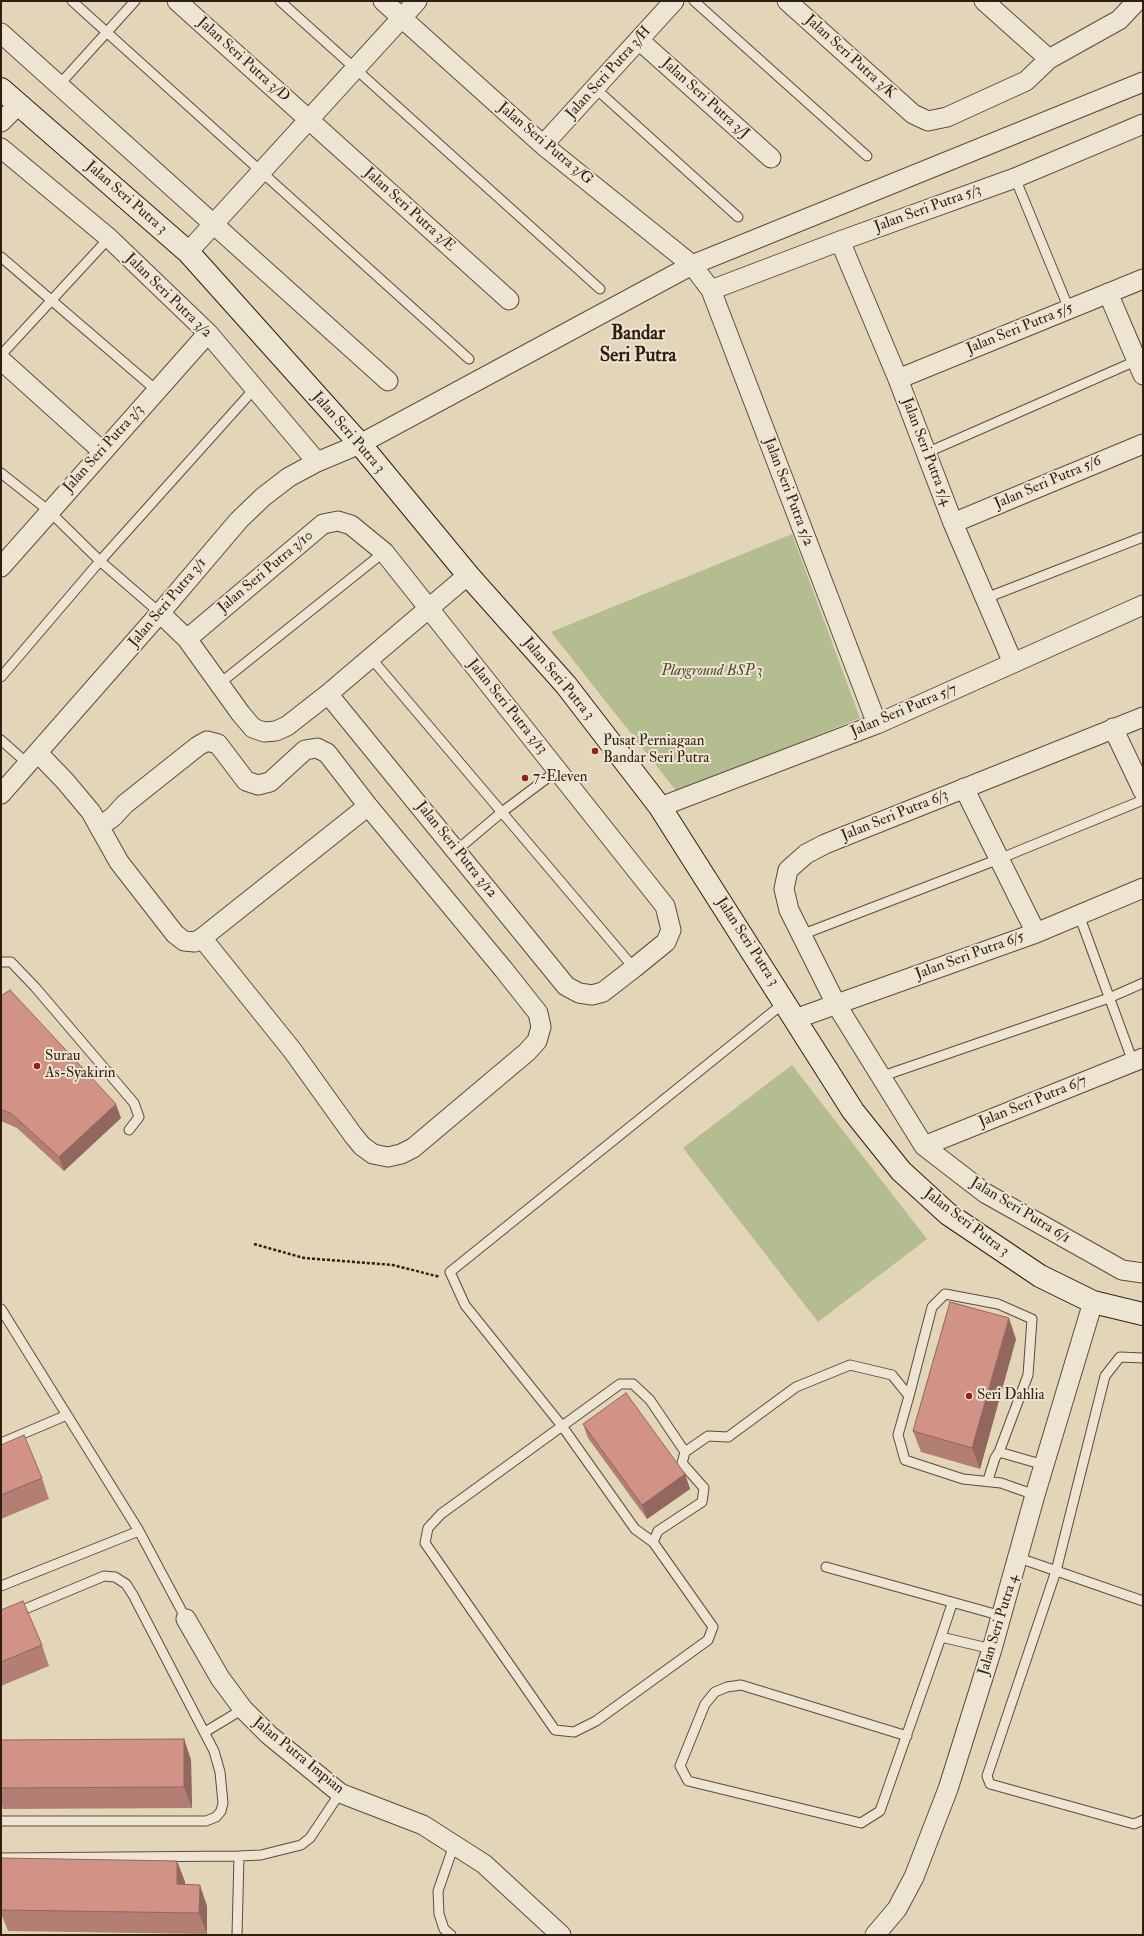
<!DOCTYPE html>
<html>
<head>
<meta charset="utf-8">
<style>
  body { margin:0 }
  #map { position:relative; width:1144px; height:1936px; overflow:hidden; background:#e3d5b8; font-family:"IM FELL Double Pica",serif }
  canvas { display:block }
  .frame { position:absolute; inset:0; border:2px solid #301e12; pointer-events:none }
</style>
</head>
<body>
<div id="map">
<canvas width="1144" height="1936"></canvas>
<div class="frame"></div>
</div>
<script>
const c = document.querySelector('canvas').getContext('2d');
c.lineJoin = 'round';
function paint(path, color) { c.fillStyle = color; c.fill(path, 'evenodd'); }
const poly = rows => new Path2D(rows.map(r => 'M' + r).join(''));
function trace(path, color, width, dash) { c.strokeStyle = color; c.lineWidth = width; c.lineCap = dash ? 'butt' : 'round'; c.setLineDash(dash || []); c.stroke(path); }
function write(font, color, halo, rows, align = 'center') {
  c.font = font + ' "IM FELL Double Pica",serif'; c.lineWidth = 4; c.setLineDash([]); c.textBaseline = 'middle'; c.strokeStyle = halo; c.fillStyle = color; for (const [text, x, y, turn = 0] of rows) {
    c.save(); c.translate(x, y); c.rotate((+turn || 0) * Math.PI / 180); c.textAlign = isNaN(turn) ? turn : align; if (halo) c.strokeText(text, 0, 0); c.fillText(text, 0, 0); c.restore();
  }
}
paint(poly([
  [792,534,860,718,677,792,551,632],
  [792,1065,927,1239,818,1322,683,1148]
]), '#b4bd8f');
const lane = poly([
  [72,1,469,359],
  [280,1,600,289],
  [694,1,867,156],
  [59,85,135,1],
  [595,88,738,217],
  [1015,178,1069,309],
  [1,257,156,390],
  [1,355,109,238],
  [926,453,1138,360],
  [1,473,49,511,100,561,160,613],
  [986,598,1143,537],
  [371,658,634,968],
  [1,677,100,561,255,388],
  [219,684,384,552],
  [1,740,28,764],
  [457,850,502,812,558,770],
  [1079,915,1133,1062],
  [801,935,999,859,1143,800],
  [1,962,11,962,35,987,134,1103,139,1117,129,1130],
  [880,1077,1109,998,1143,983],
  [1,1309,139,1531,186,1619],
  [1143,1358,1120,1357,1105,1376,1056,1571,987,1776,990,1784,1134,1824,1143,1820],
  [909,1396,932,1307,945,1294,998,1304,1032,1319,1028,1375,999,1452,995,1458,988,1480],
  [1,1443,67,1415],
  [685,1452,650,1400,633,1384,620,1384,441,1514,428,1528,425,1543,555,1730,574,1732,596,1721,708,1640,713,1627,653,1542,658,1531,702,1502,704,1488,682,1463,685,1452,708,1436,728,1437,796,1387,850,1365,892,1375,909,1396,898,1435,905,1460,963,1479,1001,1483,1035,1495],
  [999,1452,1044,1465],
  [653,1542,635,1529,562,1426,465,1305,450,1272,785,1002],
  [1019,1558,1143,1601],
  [826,1567,1002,1616],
  [1,1586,139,1531],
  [1,1619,104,1576,115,1577,126,1584,133,1595,214,1751,220,1772,223,1803,221,1811,216,1817,206,1821,1,1821],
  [941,1637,992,1649],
  [205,1732,243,1709],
  [907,1736,741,1685,727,1687,715,1692,705,1704,680,1766,688,1781,861,1823,880,1811,941,1637,952,1604],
  [1,1858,239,1856,261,1855,301,1845,310,1838,340,1793],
  [237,1935,239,1856],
  [451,1935,444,1929,439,1914,438,1891,454,1845]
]);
const street = poly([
  [177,1,509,300],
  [383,1,543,145,692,265,711,290,877,724],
  [787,1,913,114,928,121,947,117,1026,81,1049,59,1119,20,1137,1],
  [984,1,1049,59],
  [1,33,388,381],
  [639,40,771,158],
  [1,122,19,104],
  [543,145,674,1],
  [1,148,109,238,208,333,317,462],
  [840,241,898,379,953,523,1013,663],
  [188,252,417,1],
  [711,290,840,241,1015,178,1143,124],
  [1108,293,1143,375],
  [1,360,102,451],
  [898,379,1143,279],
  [953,523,1143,444],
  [1,567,208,333],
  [160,613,187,639,241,714,253,728,264,732,276,731,287,726,328,694,468,575],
  [187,639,323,524,338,521,351,525,384,552,665,906,671,930,666,942,634,968,603,992,592,995,579,993,566,986,328,694],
  [1143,717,825,844,806,854,788,870,784,889,789,910,836,1004,924,1146,985,1193,1122,1270,1143,1273],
  [1113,728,1143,791],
  [38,753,65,781,91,812,119,862,175,934,184,941,195,942,202,938,368,806],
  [964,788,1036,933],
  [1,794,160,613,239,520,263,497,289,477,317,462,360,444,692,265,1143,82],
  [660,807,877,724,1143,605],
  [99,827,113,817,125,804,198,746,207,741,218,744,246,781,258,785,270,782,305,750,317,748,327,753,368,806,504,970,538,1013,541,1027,537,1041,527,1052,413,1148,401,1154,388,1157,373,1154,362,1146,353,1135,292,1050,202,938],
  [795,1019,1036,933,1143,888],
  [924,1146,1143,1058],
  [186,1619,220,1678,243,1709,269,1735,340,1793,423,1825,484,1864,561,1935],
  [875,1935,897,1909,914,1877,948,1789,992,1649,1035,1495,1093,1302]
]);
const secondary = poly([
  [1,89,188,252,360,444,468,575,566,685,660,807,853,1111,901,1171,948,1214,1040,1276,1093,1302,1143,1314]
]);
trace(lane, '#5d4c3c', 11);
trace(street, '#5d4c3c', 21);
trace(secondary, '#301e12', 24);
trace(poly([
  [254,1244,304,1258,393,1265,440,1277]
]), '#301e12', 2.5, [3, 2]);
trace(lane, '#ede4d1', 9);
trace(street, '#ede4d1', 19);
trace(secondary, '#ede4d1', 22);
paint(poly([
  [1,996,121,1118,64,1171,17,1128,1,1121],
  [1016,1339,980,1469,921,1452,913,1431],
  [583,1424,685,1474,690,1489,647,1519,588,1438],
  [1,1445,42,1478,49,1499,1,1519],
  [1,1610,42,1645,49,1666,1,1686],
  [184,1739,191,1760,192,1808,3,1809,1,1802,1,1740],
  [1,1858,177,1861,185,1882,185,1885,207,1906,207,1934,8,1931,1,1913]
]), '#b37e73');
paint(poly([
  [116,1104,121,1118,64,1171,59,1157],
  [1009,1318,1016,1339,980,1469,972,1448],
  [685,1474,690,1489,647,1519,642,1505],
  [184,1739,191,1760,192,1808,184,1787],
  [177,1861,185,1882,184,1905,177,1884],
  [200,1885,207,1906,207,1934,199,1913]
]), '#92675e');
const building = poly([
  [10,990,116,1104,59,1157,12,1114,1,1109,1,996,10,990],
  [950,1302,1009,1318,972,1448,913,1431,950,1302],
  [626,1393,685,1474,642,1505,583,1424,626,1393],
  [24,1435,42,1478,1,1495,1,1445,24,1435],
  [23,1601,42,1645,1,1662,1,1610,23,1601],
  [184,1739,184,1787,1,1788,1,1740,184,1739],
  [1,1858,177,1861,177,1884,200,1885,199,1913,1,1910,1,1858]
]);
paint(building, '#d09386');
trace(building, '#92675e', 1);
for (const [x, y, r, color] of [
  [595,751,4,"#8f2418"],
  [525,778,4,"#8f2418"],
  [37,1066,4,"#8f2418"],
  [969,1396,4,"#8f2418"]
]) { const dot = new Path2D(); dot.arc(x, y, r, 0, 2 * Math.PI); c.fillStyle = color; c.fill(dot); trace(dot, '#ede4d1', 1.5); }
write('15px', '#301e12', '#ede4d1', [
  ["Jalan Seri Putra 3/K",850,57,42],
  ["Jalan Seri Putra 3/D",243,60,42],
  ["Jalan Seri Putra 3/H",609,73,-48],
  ["Jalan Seri Putra 3/J",705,99,42],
  ["Jalan Seri Putra 3/G",545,144,40],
  ["Jalan Seri Putra 3",126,198,41],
  ["Jalan Seri Putra 5/3",928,209,-20],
  ["Jalan Seri Putra 3/E",409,210,42],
  ["Jalan Seri Putra 3/2",168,296,44],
  ["Jalan Seri Putra 5/5",1020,329,-22],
  ["Jalan Seri Putra 3",348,433,49],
  ["Jalan Seri Putra 3/3",104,449,-48],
  ["Jalan Seri Putra 5/4",926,452,69],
  ["Jalan Seri Putra 5/6",1048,483,-23],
  ["Jalan Seri Putra 5/2",788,492,69],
  ["Jalan Seri Putra 3/10",266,572,-40],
  ["Jalan Seri Putra 3/1",168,603,-50],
  ["Jalan Seri Putra 3",558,679,50],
  ["Jalan Seri Putra 3/13",507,707,51],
  ["Jalan Seri Putra 5/7",904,711,-23],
  ["Jalan Seri Putra 6/3",895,816,-22],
  ["Jalan Seri Putra 3/12",456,850,51],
  ["Jalan Seri Putra 3",747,942,57],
  ["Jalan Seri Putra 6/5",970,956,-20],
  ["Jalan Seri Putra 6/7",1033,1102,-22],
  ["Jalan Seri Putra 6/1",1020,1211,31],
  ["Jalan Seri Putra 3",966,1223,37],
  ["Jalan Seri Putra 4",999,1625,-73],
  ["Jalan Putra Impian",298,1756,39]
]);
write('italic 15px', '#514631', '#ede4d1', [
  ["Playground BSP 3",712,672]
]);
write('15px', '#301e12', '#ede4d1', [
  ["Pusat Perniagaan",603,742],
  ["Bandar Seri Putra",603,759],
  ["7-Eleven",533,778],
  ["Surau",45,1057],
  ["As-Syakirin",45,1074],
  ["Seri Dahlia",977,1396]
], 'left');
write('bold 19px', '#301e12', '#ede4d1', [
  ["Bandar",638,335],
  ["Seri Putra",638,357]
]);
</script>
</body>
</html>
